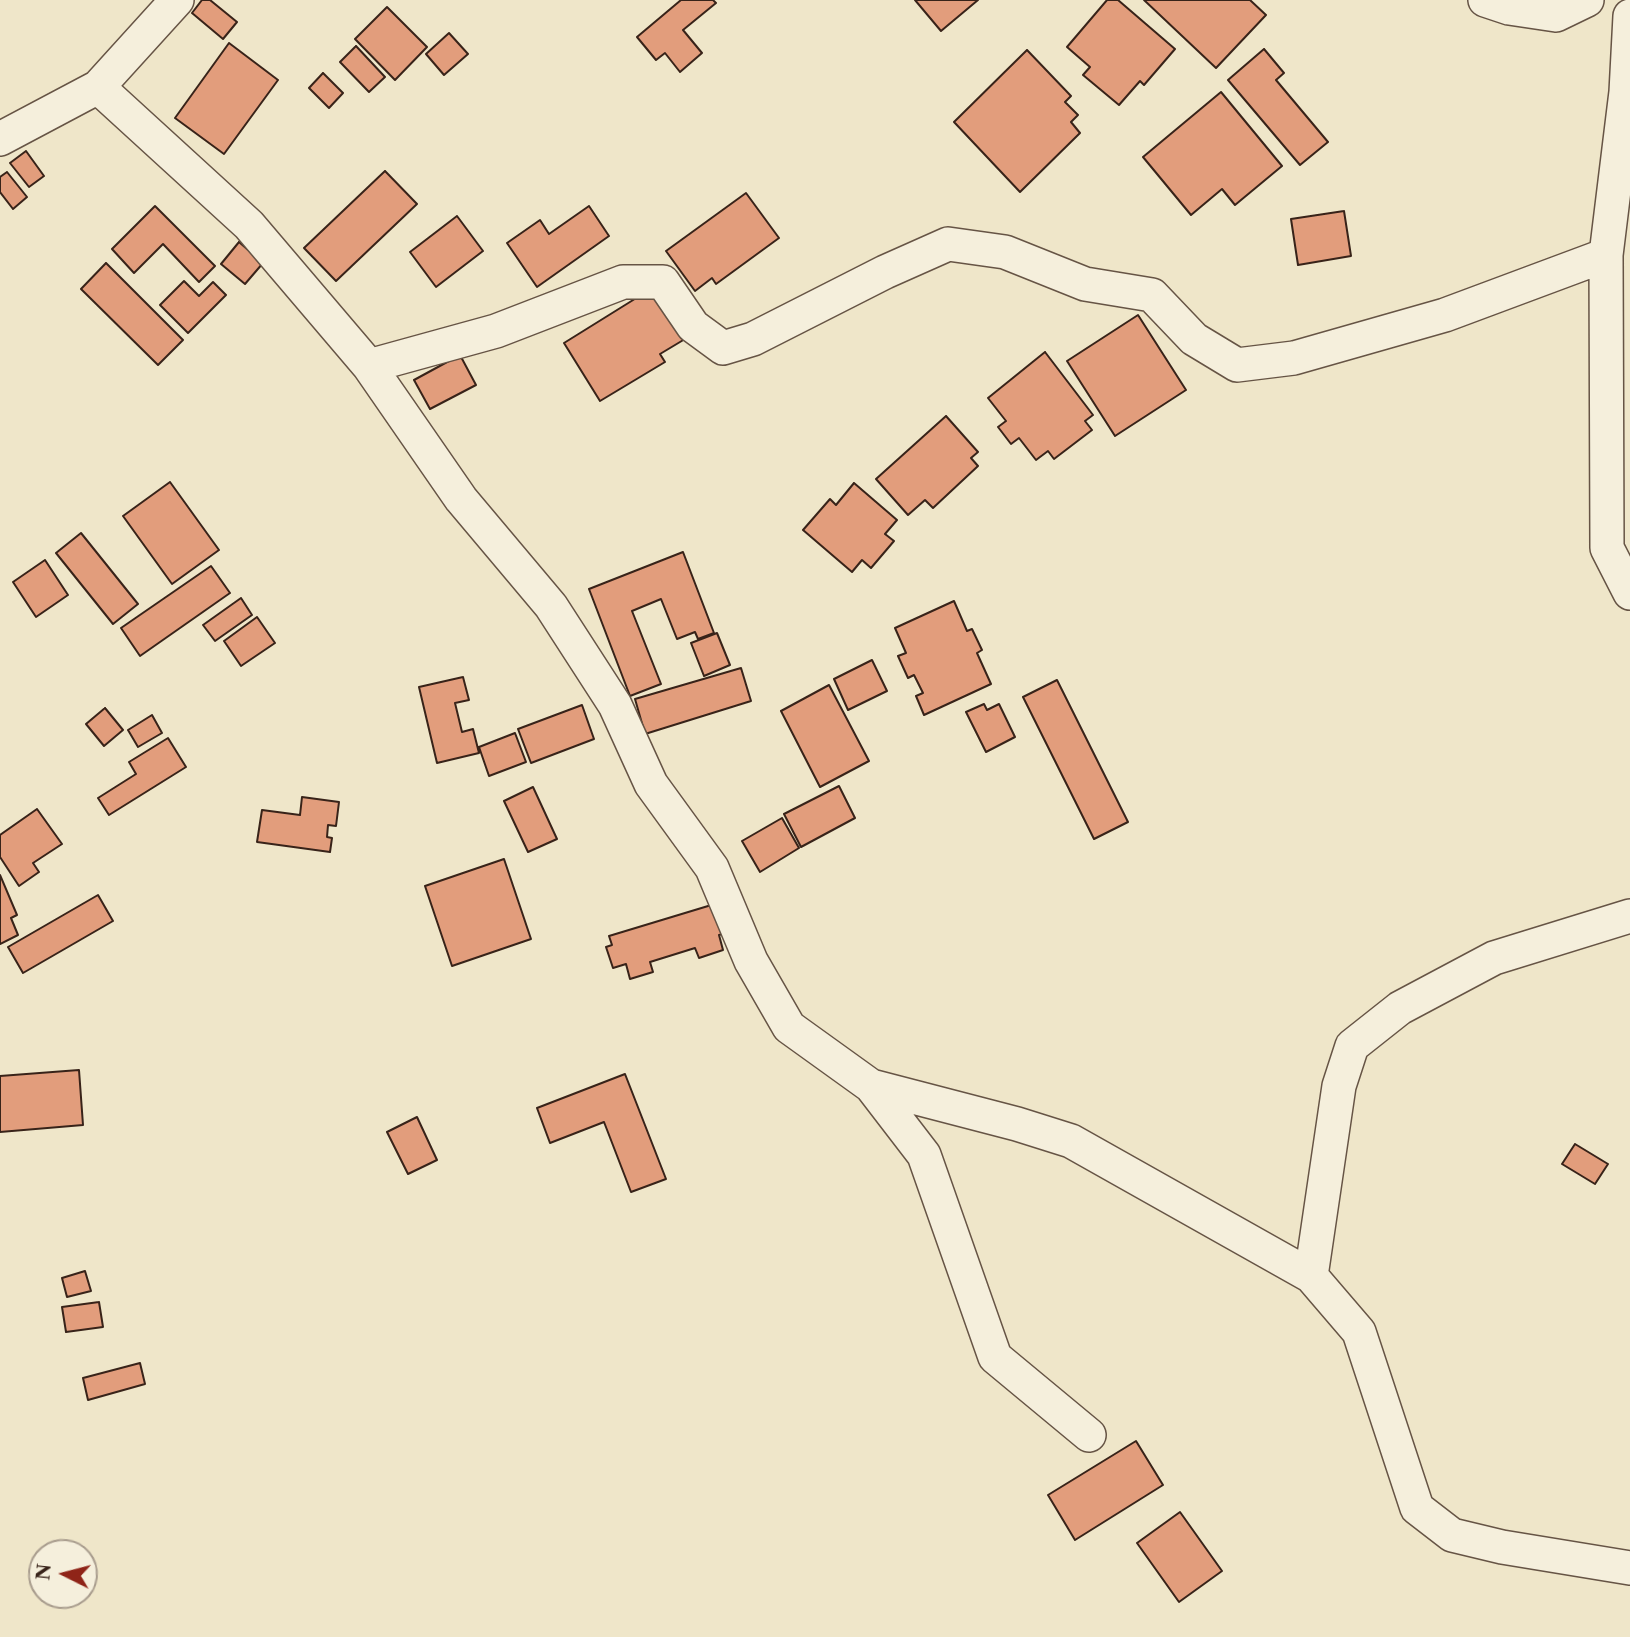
<!DOCTYPE html>
<html>
<head>
<meta charset="utf-8">
<style>
  body { margin:0 }
  #map { position:relative; width:1630px; height:1637px; overflow:hidden; background:#efe6c9; font-family:"Libre Caslon Text",serif }
  canvas { display:block }
  .north { position:absolute; left:28px; top:1539px; width:70px; height:70px; box-sizing:border-box; background:#f5efdc; border:2px solid #a99d8e; border-radius:50%; rotate:276deg; font-size:19px; font-weight:700; line-height:28px; text-align:center; color:#382319 }
  .north::after { content:''; display:block; margin:auto; width:24px; height:32px; background:#8f2418; clip-path:polygon(50% 0,100% 100%,50% 72%,0 100%) }
</style>
</head>
<body>
<div id="map">
<canvas width="1630" height="1637"></canvas>
<div class="north">N</div>
</div>
<script>
const c = document.querySelector('canvas').getContext('2d');
c.lineJoin = 'round';
function paint(path, color) { c.fillStyle = color; c.fill(path, 'evenodd'); }
const poly = rows => new Path2D(rows.map(r => 'M' + r).join(''));
function trace(path, color, width, dash) { c.strokeStyle = color; c.lineWidth = width; c.lineCap = dash ? 'butt' : 'round'; c.setLineDash(dash || []); c.stroke(path); }
const building = poly([
  [202,0,210,0,237,22,223,39,192,13,202,0],
  [681,0,713,0,716,3,683,30,702,53,680,72,665,53,656,60,637,37,681,0],
  [915,0,978,0,941,31,915,0],
  [1107,0,1118,0,1175,49,1144,85,1140,81,1119,105,1083,75,1090,67,1067,47,1107,0],
  [1144,0,1250,0,1266,15,1216,68,1144,0],
  [387,7,427,47,395,80,355,39,387,7],
  [449,33,468,54,444,75,426,54,449,33],
  [229,43,278,80,224,154,175,118,229,43],
  [356,46,385,77,369,92,340,62,356,46],
  [1264,49,1284,73,1276,80,1328,142,1300,165,1228,80,1264,49],
  [1027,50,1071,96,1065,102,1078,115,1071,122,1080,133,1020,192,954,122,1027,50],
  [323,73,343,93,329,108,309,88,323,73],
  [1221,92,1282,166,1235,205,1222,189,1191,215,1143,157,1221,92],
  [26,151,44,176,29,187,10,163,26,151],
  [385,171,417,204,336,281,304,248,385,171],
  [7,172,27,197,13,209,0,192,0,177,7,172],
  [746,193,779,238,716,284,712,278,695,291,666,251,746,193],
  [155,206,215,266,199,282,163,244,134,273,112,249,155,206],
  [589,206,609,236,537,287,507,243,540,220,549,234,589,206],
  [1344,211,1351,256,1298,265,1291,219,1344,211],
  [457,216,483,251,436,287,410,252,457,216],
  [239,242,263,263,245,284,221,264,239,242],
  [106,263,183,340,158,365,81,289,106,263],
  [184,281,199,296,213,282,226,295,188,333,160,305,184,281],
  [654,287,685,339,660,354,665,362,600,401,564,343,654,287],
  [1138,315,1186,390,1115,436,1067,361,1138,315],
  [1045,352,1093,415,1085,421,1092,430,1054,459,1048,451,1036,460,1019,438,1011,444,998,427,1006,421,988,398,1045,352],
  [460,355,476,385,430,409,414,380,460,355],
  [946,416,978,452,971,458,978,466,933,508,925,500,908,515,876,479,946,416],
  [170,482,219,550,172,584,123,516,170,482],
  [854,483,897,520,885,534,894,541,871,568,862,560,852,572,803,530,830,499,836,505,854,483],
  [81,533,138,604,113,624,56,553,81,533],
  [683,552,714,633,698,639,695,632,677,639,661,599,632,611,661,684,630,696,589,589,683,552],
  [45,560,68,595,36,617,13,582,45,560],
  [211,566,230,593,140,656,121,628,211,566],
  [241,598,252,615,215,641,203,625,241,598],
  [954,601,967,631,972,629,982,650,977,653,991,684,924,715,916,696,923,693,914,675,908,678,898,656,906,653,895,628,954,601],
  [257,617,275,643,241,666,224,641,257,617],
  [717,633,730,665,704,676,691,643,717,633],
  [872,660,887,691,848,710,834,679,872,660],
  [741,668,751,701,645,734,635,699,741,668],
  [463,677,469,700,455,703,462,732,473,729,479,753,437,763,419,687,463,677],
  [1057,680,1128,822,1094,839,1023,697,1057,680],
  [829,685,869,761,820,787,781,711,829,685],
  [984,704,987,710,999,704,1015,737,986,752,966,712,984,704],
  [582,705,594,739,531,763,518,729,582,705],
  [105,708,123,730,104,746,86,724,105,708],
  [152,715,162,733,138,747,128,730,152,715],
  [515,733,526,762,489,776,479,747,515,733],
  [168,738,186,767,109,815,98,798,136,774,129,762,168,738],
  [839,786,855,818,801,847,784,814,839,786],
  [533,787,557,839,528,852,504,801,533,787],
  [302,797,339,802,336,826,328,825,327,837,332,838,330,852,257,842,262,810,300,815,302,797],
  [37,809,62,844,33,863,39,872,19,886,0,857,0,835,37,809],
  [782,818,799,848,760,872,742,841,782,818],
  [504,859,531,939,452,966,425,886,504,859],
  [0,875,17,915,11,918,18,935,0,944,0,875],
  [98,895,113,921,23,973,8,947,98,895],
  [718,903,727,933,719,935,723,950,699,958,695,948,650,962,653,972,630,979,626,964,613,968,606,947,612,945,609,936,718,903],
  [79,1070,83,1125,0,1132,0,1076,79,1070],
  [625,1074,666,1179,631,1192,604,1122,550,1143,537,1108,625,1074],
  [417,1117,437,1160,408,1174,387,1132,417,1117],
  [1575,1144,1608,1164,1595,1184,1562,1164,1575,1144],
  [85,1271,91,1291,67,1297,62,1278,85,1271],
  [99,1302,103,1327,66,1332,62,1307,99,1302],
  [140,1363,145,1384,88,1400,83,1378,140,1363],
  [1136,1441,1163,1485,1075,1540,1048,1495,1136,1441],
  [1180,1512,1222,1571,1179,1602,1137,1543,1180,1512]
]);
paint(building, '#e29d7c');
trace(building, '#382319', 2);
const minor = poly([
  [1485,0,1509,8,1556,15,1587,0],
  [1630,16,1626,92,1606,255,1607,548,1630,593],
  [98,87,249,225,369,366,461,499,551,606,615,705,651,784,712,868,751,961,789,1027,871,1086,924,1155,995,1357,1089,1435],
  [0,139,98,87,177,0],
  [369,366,496,331,623,282,663,282,693,326,723,348,753,339,885,272,948,244,1005,252,1085,284,1152,295,1194,339,1237,365,1294,358,1445,315,1606,255],
  [871,1086,1017,1124,1071,1141,1311,1276,1359,1332,1417,1508,1452,1535,1502,1547,1630,1568],
  [1311,1276,1339,1086,1352,1046,1400,1008,1494,958,1630,916]
]);
trace(minor, '#665445', 36);
trace(minor, '#f5efdc', 33);
</script>
</body>
</html>
